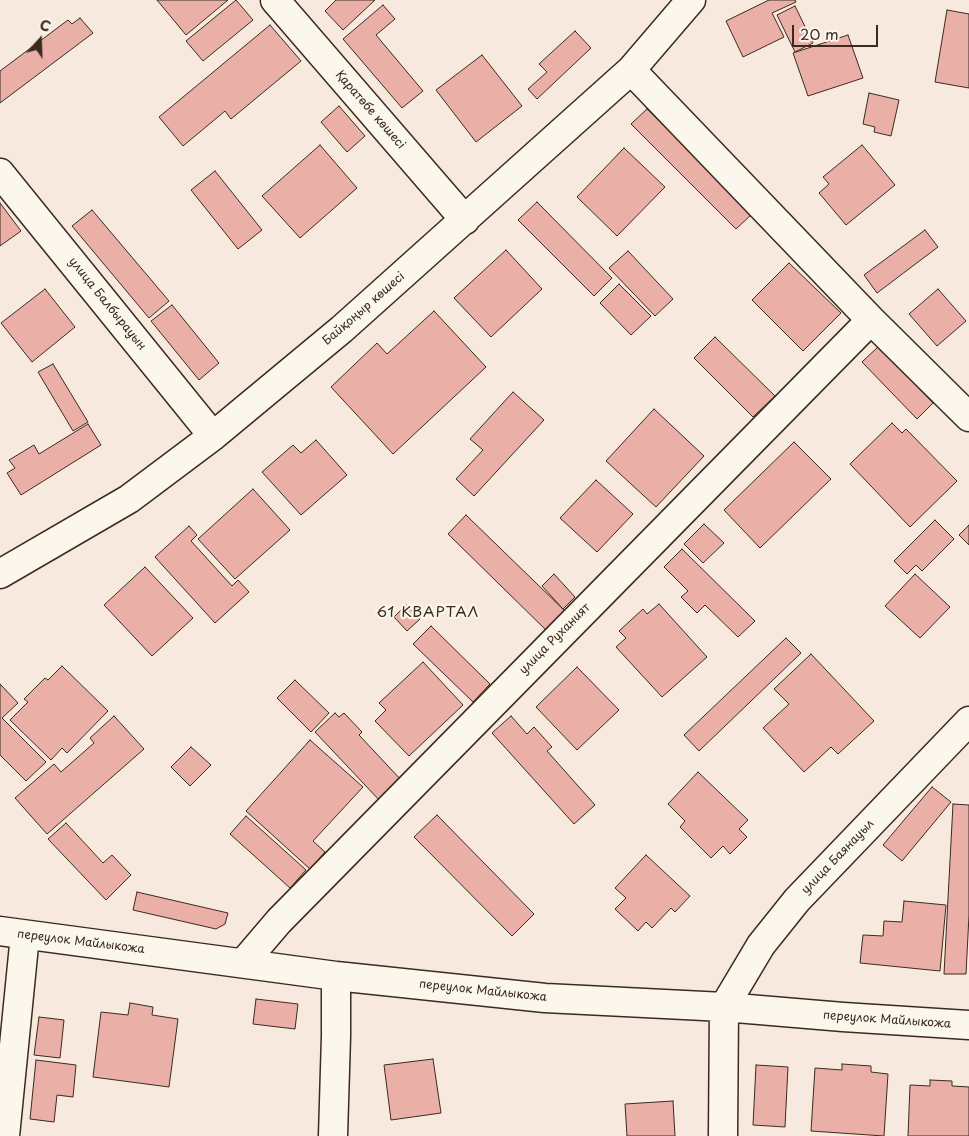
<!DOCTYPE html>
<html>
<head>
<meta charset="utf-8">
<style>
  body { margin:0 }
  #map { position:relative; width:969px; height:1136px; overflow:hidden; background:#f8e9de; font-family:"Playpen Sans",sans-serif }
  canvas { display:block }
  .north { position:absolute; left:15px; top:15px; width:50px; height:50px; -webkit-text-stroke:4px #fbf7ec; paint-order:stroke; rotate:20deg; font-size:14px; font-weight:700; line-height:20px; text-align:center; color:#3b2a1e }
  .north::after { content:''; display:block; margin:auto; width:18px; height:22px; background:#3b2a1e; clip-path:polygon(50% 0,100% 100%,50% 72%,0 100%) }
  .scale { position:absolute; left:792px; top:25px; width:86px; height:22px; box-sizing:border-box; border:2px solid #3b2a1e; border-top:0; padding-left:6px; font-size:15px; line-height:18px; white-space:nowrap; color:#3b2a1e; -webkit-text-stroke:4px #fbf7ec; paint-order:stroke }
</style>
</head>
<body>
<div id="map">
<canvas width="969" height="1136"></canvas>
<div class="north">С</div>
<div class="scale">20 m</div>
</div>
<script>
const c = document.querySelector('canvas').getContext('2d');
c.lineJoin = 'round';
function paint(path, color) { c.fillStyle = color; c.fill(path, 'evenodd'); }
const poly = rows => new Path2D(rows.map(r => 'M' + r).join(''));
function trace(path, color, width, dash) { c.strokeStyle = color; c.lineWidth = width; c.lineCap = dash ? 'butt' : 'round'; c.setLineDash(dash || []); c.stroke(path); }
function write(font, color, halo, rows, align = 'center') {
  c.font = font + ' "Playpen Sans",sans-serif'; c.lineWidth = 4.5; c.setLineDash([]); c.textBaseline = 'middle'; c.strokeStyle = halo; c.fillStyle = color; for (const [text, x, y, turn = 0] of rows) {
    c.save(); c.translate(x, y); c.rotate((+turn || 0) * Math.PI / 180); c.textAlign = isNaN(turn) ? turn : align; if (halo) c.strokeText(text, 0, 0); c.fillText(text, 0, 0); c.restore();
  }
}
const building = poly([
  [157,0,228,0,186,35,157,0],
  [236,0,253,20,203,61,186,41,236,0],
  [336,0,375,0,343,30,325,11,336,0],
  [769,0,795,0,796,2,772,13,784,37,743,57,726,21,769,0],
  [383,5,395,19,376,35,423,91,402,108,343,39,383,5],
  [795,6,813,43,795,52,777,15,795,6],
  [947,10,969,14,969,88,935,82,947,10],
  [80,18,93,33,0,103,0,71,68,20,72,24,80,18],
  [270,25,301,61,231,119,225,111,183,146,159,117,270,25],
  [575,31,591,48,537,99,528,89,547,72,539,64,575,31],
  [848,35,863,78,808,96,793,53,848,35],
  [482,55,522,106,476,142,436,90,482,55],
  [869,93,899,100,891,136,874,132,875,127,863,124,869,93],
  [339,106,365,136,347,152,321,122,339,106],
  [647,109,752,214,736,229,631,124,647,109],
  [320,145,357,188,300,238,262,196,320,145],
  [862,145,895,185,846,225,819,193,829,184,823,177,862,145],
  [624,148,665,187,617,236,577,197,624,148],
  [215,171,262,230,238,249,191,190,215,171],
  [537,202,612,278,594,296,518,220,537,202],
  [0,203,21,231,0,246,0,203],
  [92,210,169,301,149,318,72,226,92,210],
  [925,230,938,247,877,293,864,275,925,230],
  [506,250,542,289,491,337,454,298,506,250],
  [628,251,673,299,655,316,609,268,628,251],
  [789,263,841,313,803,351,752,300,789,263],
  [619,284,651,316,631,335,600,303,619,284],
  [45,289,75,327,32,362,1,323,45,289],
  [938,289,966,321,937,346,909,314,938,289],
  [172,305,219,363,199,380,151,321,172,305],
  [434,311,486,367,393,454,331,387,377,343,387,354,434,311],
  [715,337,775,396,753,417,694,358,715,337],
  [879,346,933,403,917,419,862,362,879,346],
  [53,364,88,422,73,431,38,372,53,364],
  [513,392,544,420,474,496,456,479,483,450,470,439,513,392],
  [654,409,704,456,656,507,606,461,654,409],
  [892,423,902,433,906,429,957,481,910,527,850,464,892,423],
  [88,424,101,445,21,495,7,473,15,468,9,460,34,445,39,454,88,424],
  [316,440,347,475,301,515,262,472,293,445,301,453,316,440],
  [794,442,831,479,760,548,724,510,794,442],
  [596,480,633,514,597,552,560,518,596,480],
  [253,489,290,530,235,579,198,539,253,489],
  [466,515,568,614,549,633,448,534,466,515],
  [935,520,954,539,922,571,916,565,907,574,894,561,935,520],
  [704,524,724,543,703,563,684,544,704,524],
  [969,525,969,545,959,535,969,525],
  [189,526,197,535,191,541,232,586,238,580,249,592,215,623,155,557,189,526],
  [682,549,755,621,738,637,705,605,697,613,681,597,688,591,664,567,682,549],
  [145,567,193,618,152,656,104,605,145,567],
  [554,574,575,597,563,609,542,586,554,574],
  [915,574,950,607,920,638,885,606,915,574],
  [659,604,707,657,662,697,616,647,626,638,619,631,643,609,647,614,659,604],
  [406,605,420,619,407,631,394,617,406,605],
  [431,626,490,684,473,702,413,644,431,626],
  [786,638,801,653,699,751,684,735,786,638],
  [811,654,874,721,838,754,831,747,804,772,763,728,789,704,774,689,811,654],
  [423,662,463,705,409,756,375,721,386,710,379,703,423,662],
  [62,666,108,711,67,753,62,748,51,760,10,720,28,702,24,699,45,678,48,680,62,666],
  [577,667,619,710,577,750,536,707,577,667],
  [295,680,329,713,311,732,277,698,295,680],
  [0,684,18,703,2,718,46,762,26,781,0,755,0,684],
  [335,713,339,717,344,713,362,732,359,735,403,782,381,802,315,732,335,713],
  [114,716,144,749,47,834,15,798,54,764,61,772,94,743,90,738,114,716],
  [511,716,527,734,534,727,552,747,547,751,595,805,574,824,492,733,511,716],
  [310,740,363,787,313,841,325,852,310,869,246,811,310,740],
  [191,747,211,765,190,786,171,767,191,747],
  [698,772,748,820,739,829,747,837,730,854,723,846,711,858,680,827,685,821,668,804,698,772],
  [932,787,951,802,902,861,883,845,932,787],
  [953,804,969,805,969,915,966,974,944,974,953,804],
  [437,815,534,914,512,936,414,837,437,815],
  [246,816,306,870,290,888,230,834,246,816],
  [66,823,103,863,112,855,131,875,106,900,48,839,66,823],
  [646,855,690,896,675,912,671,908,652,928,646,922,638,931,615,909,626,898,615,888,646,855],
  [137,892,228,913,225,924,216,929,133,910,137,892],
  [904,901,946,905,940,971,860,963,863,935,883,936,884,921,902,922,904,901],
  [256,999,298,1004,295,1029,253,1024,256,999],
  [130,1003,153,1007,152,1015,178,1019,169,1087,93,1077,101,1012,128,1015,130,1003],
  [39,1017,64,1020,60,1058,34,1055,39,1017],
  [433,1059,441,1113,391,1120,384,1065,433,1059],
  [36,1060,76,1065,73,1097,57,1095,54,1122,30,1119,36,1060],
  [842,1064,871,1066,871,1072,888,1074,884,1136,811,1131,815,1068,842,1070,842,1064],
  [756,1065,788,1067,785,1127,753,1125,756,1065],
  [930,1080,952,1081,952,1086,969,1087,969,1136,908,1136,910,1085,930,1086,930,1080],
  [673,1101,675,1136,627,1136,625,1104,673,1101]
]);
paint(building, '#eab0a7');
trace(building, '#3b2a1e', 1);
const minor = poly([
  [275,0,465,220],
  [631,70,871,320,969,417],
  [0,173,213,436],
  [0,574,129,499,213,436,342,329,631,70,691,0],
  [0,931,336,976,545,998,724,1007,843,1017,969,1025],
  [244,962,279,921,871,320],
  [5,1136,25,935],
  [333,1136,336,1036,336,976],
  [723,1136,724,1007,761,945,797,900,969,721]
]);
trace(minor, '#3b2a1e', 31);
trace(minor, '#fbf7ec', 28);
write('12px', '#3b2a1e', '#fbf7ec', [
  ["Қаратөбе көшесі",370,110,49],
  ["улица Балбырауын",107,304,51],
  ["Байқоңыр көшесі",364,309,-41],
  ["улица Руханият",555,639,-45],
  ["улица Баянауыл",838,857,-46],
  ["переулок Майлыкожа",81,942,7],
  ["переулок Майлыкожа",483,991,6],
  ["переулок Майлыкожа",887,1020,4]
]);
c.letterSpacing = '1px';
write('15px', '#3b2a1e', '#fbf7ec', [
  ["61 КВАРТАЛ",428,613]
]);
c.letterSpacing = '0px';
</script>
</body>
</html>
